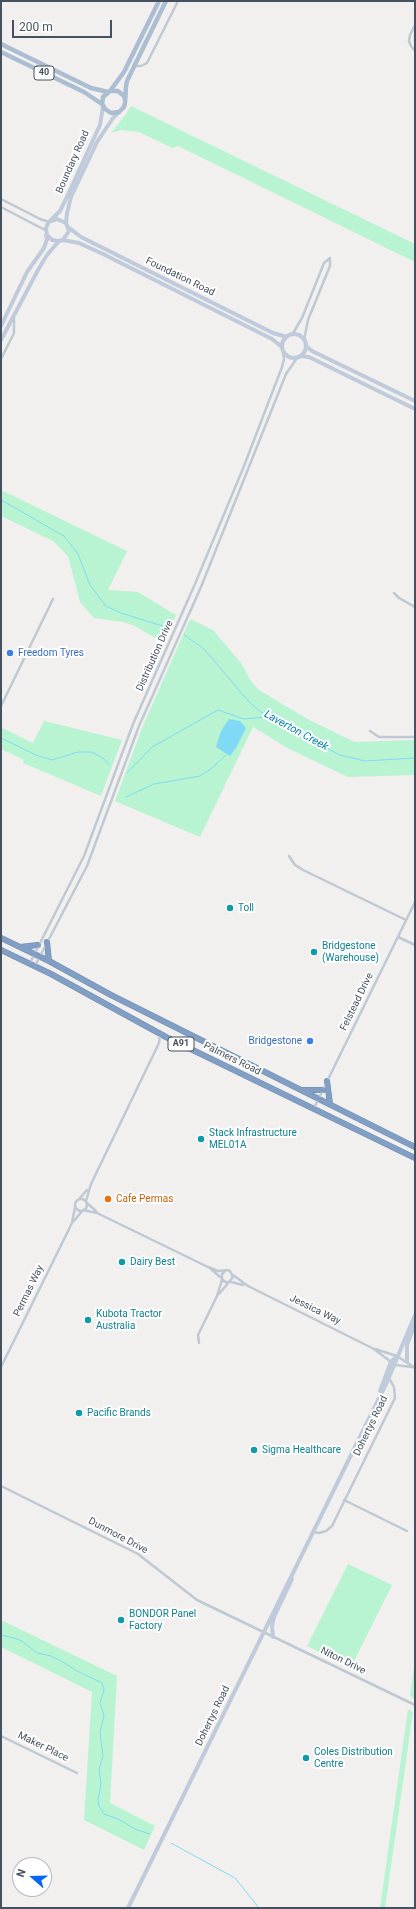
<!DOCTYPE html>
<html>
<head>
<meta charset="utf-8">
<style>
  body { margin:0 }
  #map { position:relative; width:416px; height:1909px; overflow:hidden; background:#f2efef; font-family:Roboto,sans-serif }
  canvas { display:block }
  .frame { position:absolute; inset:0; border:2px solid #45515f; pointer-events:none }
  .north { position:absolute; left:12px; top:1857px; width:40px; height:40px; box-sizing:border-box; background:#fff; border:1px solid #b5b9bf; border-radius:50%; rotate:290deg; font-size:11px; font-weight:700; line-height:16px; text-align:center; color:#45515f }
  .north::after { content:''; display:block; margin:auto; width:14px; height:18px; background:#0466f6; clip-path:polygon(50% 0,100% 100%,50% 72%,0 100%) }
  .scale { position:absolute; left:12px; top:20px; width:100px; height:18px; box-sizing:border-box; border:2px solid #45515f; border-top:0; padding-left:5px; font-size:12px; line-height:14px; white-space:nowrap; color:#45515f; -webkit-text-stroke:3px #fff; paint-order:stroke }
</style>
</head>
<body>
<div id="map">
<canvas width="416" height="1909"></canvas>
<div class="frame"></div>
<div class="north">N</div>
<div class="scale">200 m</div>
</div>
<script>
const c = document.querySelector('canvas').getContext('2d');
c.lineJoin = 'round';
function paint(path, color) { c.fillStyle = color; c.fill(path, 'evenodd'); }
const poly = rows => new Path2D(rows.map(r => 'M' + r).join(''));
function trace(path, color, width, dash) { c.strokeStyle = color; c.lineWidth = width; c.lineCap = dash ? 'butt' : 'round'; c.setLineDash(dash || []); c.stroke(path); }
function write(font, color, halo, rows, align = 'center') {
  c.font = font + ' Roboto,sans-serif'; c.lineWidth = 4; c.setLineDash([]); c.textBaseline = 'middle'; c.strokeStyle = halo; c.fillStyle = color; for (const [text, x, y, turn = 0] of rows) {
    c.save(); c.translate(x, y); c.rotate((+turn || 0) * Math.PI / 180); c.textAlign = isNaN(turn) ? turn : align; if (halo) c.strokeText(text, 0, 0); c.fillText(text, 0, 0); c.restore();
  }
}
paint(poly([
  [131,106,415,244,415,262,178,146,172,148,139,132,121,130,111,133,126,114],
  [1,490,127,551,108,590,138,592,176,615,164,643,133,625,123,622,94,618,80,602,68,556,53,541,1,516],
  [190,619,213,630,241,663,251,681,259,690,309,720,355,742,415,740,415,775,348,777,289,749,253,727,200,837,115,801,142,728],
  [44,721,122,740,101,796,23,763,24,760,1,749,1,727,33,743],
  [348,1564,392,1585,351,1667,307,1646],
  [1,1620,117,1676,110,1803,155,1826,144,1850,84,1820,92,1692,1,1647],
  [415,1659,415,1695,414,1699,410,1696],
  [408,1709,413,1712,385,1908,380,1908]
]), '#b8f4d1');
paint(poly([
  [229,719,240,721,246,728,236,748,230,756,216,747,221,731]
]), '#80daf6');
trace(poly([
  [1,500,64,536,78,554,90,585,106,606,121,613,169,628],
  [184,635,204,649,250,703,267,717,340,755,365,761,415,758],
  [1,738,36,755,52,760,78,752,92,752,104,759,109,765],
  [127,773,152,747,218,710,244,719,266,717],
  [126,797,154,784,200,776,211,769,226,755],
  [1,1635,14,1638,22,1641,37,1653,51,1656,63,1662,77,1671,102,1683,104,1690,100,1703,104,1715,100,1733,103,1756,99,1769,101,1784,98,1800,99,1806,104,1814,118,1819,135,1829,150,1834],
  [171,1843,235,1878,259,1908]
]), '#80daf6', 1);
const highway = poly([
  [1,938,49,961,111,995,415,1147],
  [47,942,49,961],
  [20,947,38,945],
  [1,950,51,974,166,1037,415,1158],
  [327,1081,330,1104],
  [303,1090,323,1090]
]);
trace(highway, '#6c8aaf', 6);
trace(poly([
  [415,25,410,35,409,41,411,46,415,51],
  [415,35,415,42],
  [134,66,141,66,147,63,178,1],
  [1,199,40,219,49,222],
  [1,207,45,230],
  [292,335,302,318,324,263,330,258],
  [304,340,308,320,330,266,330,258],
  [1,359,14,333,14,318],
  [394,593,399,598,415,607],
  [1,706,53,599],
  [370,731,379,737,415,737],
  [289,856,295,865,303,870,406,920],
  [398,937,415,945],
  [30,963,84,856,133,724,195,584,244,466,282,367,284,359,283,352],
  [35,966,87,866,139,726,201,587,286,374,297,358],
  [314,1108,415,902],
  [80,1198,87,1190],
  '75 1205a6 6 0 1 1 12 0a6 6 0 1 1-12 0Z',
  [86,1201,91,1184,159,1043,160,1034],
  [87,1203,96,1211],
  [83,1210,97,1213,208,1267,218,1271,227,1270,230,1271,233,1277,229,1282,225,1282,222,1279,222,1274,225,1271],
  [74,1221,82,1211],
  [211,1269,220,1277],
  [233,1275,248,1286,374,1349,395,1365,412,1367],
  [231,1282,243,1285],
  [219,1294,229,1282],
  [199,1343,198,1335,217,1296,222,1280],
  [375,1349,397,1356,415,1368],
  [1,1367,72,1223,75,1207],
  [1,1486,138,1554,197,1600,415,1705],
  [344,1500,407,1531],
  [313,1532,319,1533,326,1531,332,1526,395,1398,394,1387,389,1378],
  [1,1736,77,1773]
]), '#bec9d3', 2.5);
trace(poly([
  [51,221,57,219,66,223,69,231,63,240,59,241,52,240,47,235,46,228,48,223,60,211,66,199,100,125,103,106],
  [66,223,67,213,71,197,97,142,113,118,119,112],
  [68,227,81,237,273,333,287,337],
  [63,240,79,243,103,254,272,339,282,347],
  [1,326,27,272,44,248,47,239,46,235],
  '282 346a12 12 0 1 1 24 0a12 12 0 1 1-24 0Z',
  [1,340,38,270,47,255,59,241],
  [306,346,312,351,415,401],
  [300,356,309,357,415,409],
  [407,1362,407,1345,415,1324],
  [380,1391,391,1362,397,1356],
  [273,1637,272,1626,274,1617,292,1579],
  [128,1908,387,1382,415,1315]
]), '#bfcbda', 4);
trace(poly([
  [1,44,91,88,108,92],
  [1,52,84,92,102,104],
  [110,91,124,72,159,1],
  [125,99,124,96,118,91,110,91,103,97,102,104,105,109,111,113,119,112,124,107,125,103,126,86,127,81,166,1]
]), '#abbdd1', 4.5);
trace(highway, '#819fc4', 5);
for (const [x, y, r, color] of [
  [10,653,4,"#3f7fe0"],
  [230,908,4,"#0f9aa8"],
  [314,952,4,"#0f9aa8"],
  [310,1041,4,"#3f7fe0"],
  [201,1139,4,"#0f9aa8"],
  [108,1199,4,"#e8710a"],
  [122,1262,4,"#0f9aa8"],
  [88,1320,4,"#0f9aa8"],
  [79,1413,4,"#0f9aa8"],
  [254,1450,4,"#0f9aa8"],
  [121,1620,4,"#0f9aa8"],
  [306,1758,4,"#0f9aa8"]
]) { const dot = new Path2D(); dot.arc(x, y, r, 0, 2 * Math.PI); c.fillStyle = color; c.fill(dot); trace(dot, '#fff', 1.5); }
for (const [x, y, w] of [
  [44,73,20],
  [181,1044,26]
]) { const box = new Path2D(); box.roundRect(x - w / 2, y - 7, w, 14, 3); c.fillStyle = '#fff'; c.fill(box); trace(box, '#45515f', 1); }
write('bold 9px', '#45515f', null, [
  ["40",44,73],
  ["A91",181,1044]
]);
write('10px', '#45515f', '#fff', [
  ["Boundary Road",73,162,-66],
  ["Foundation Road",180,277,26],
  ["Distribution Drive",155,656,-66],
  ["Felstead Drive",357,1002,-64],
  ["Palmers Road",232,1059,26],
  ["Permas Way",29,1291,-64],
  ["Jessica Way",315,1310,26],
  ["Dohertys Road",371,1426,-64],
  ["Dunmore Drive",118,1536,28],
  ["Niton Drive",343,1661,26],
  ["Dohertys Road",213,1716,-64],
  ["Maker Place",43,1747,26]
]);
write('10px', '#366cbe', '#fff', [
  ["Freedom Tyres",18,653],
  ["Bridgestone",302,1041,"right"]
], 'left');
write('10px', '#0d838f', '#fff', [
  ["Toll",238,908],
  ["Bridgestone",322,946],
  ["(Warehouse)",322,958],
  ["Stack Infrastructure",209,1133],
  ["MEL01A",209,1145],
  ["Dairy Best",130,1262],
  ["Kubota Tractor",96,1314],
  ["Australia",96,1326],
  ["Pacific Brands",87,1413],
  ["Sigma Healthcare",262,1450],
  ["BONDOR Panel",129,1614],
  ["Factory",129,1626],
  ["Coles Distribution",314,1752],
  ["Centre",314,1764]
], 'left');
write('10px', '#c56008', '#fff', [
  ["Cafe Permas",116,1199]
], 'left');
write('italic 11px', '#027ea6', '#fff', [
  ["Laverton Creek",296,731,29]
]);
</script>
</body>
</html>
